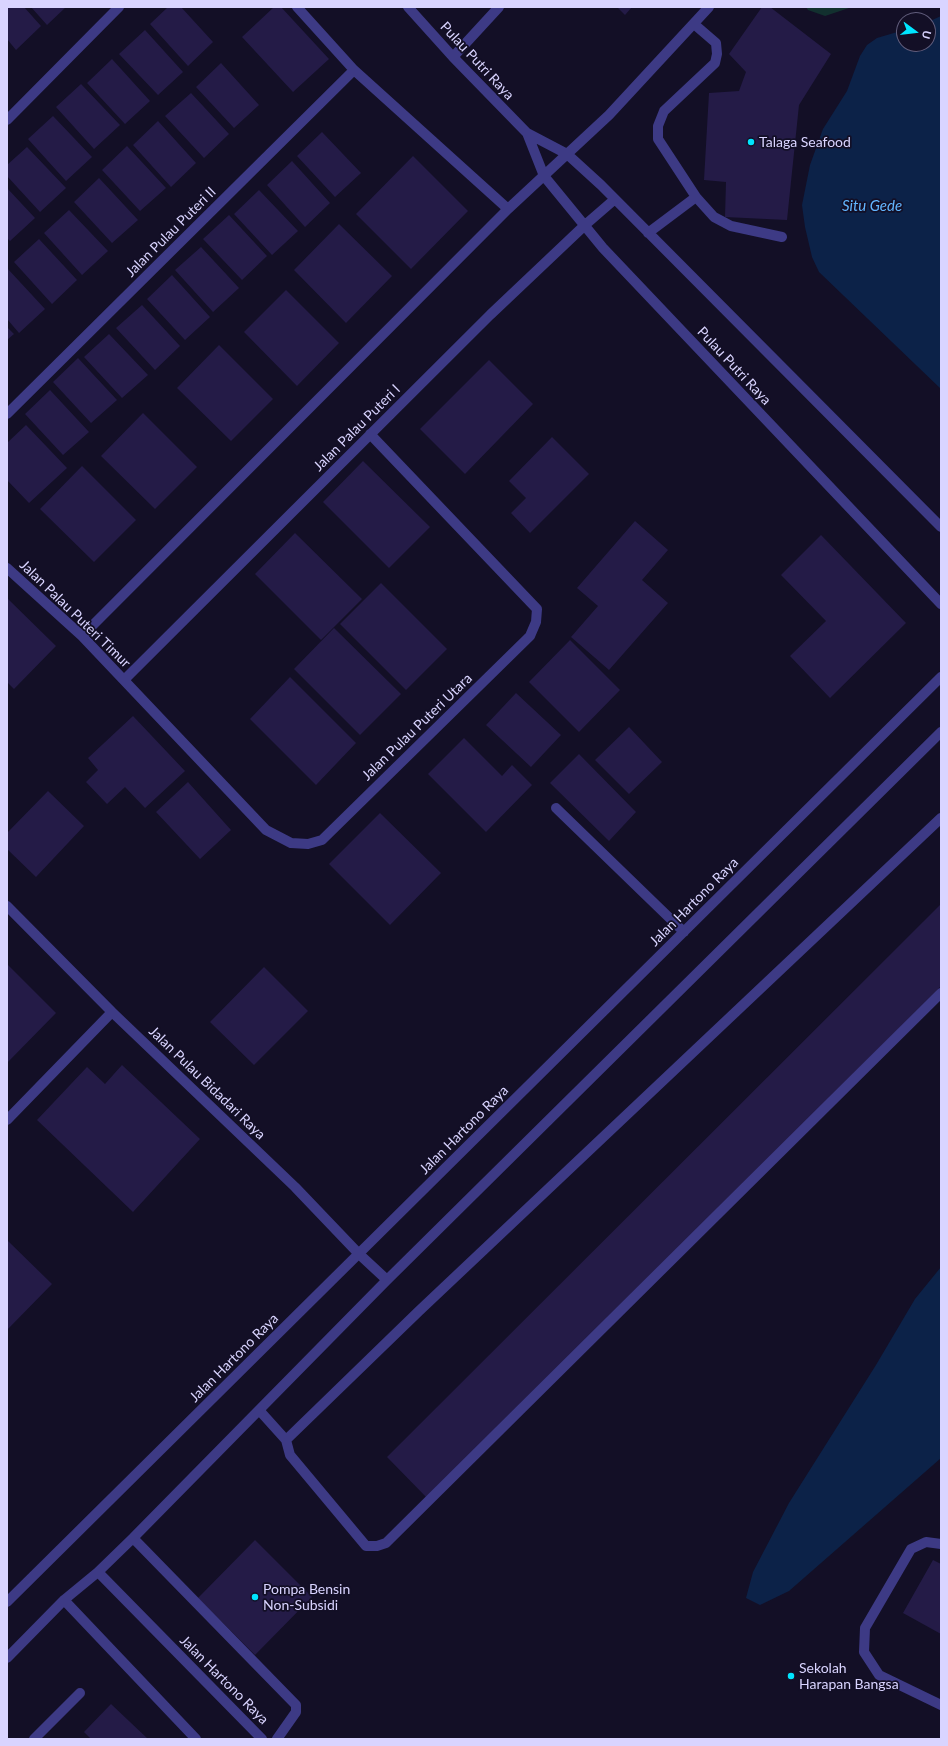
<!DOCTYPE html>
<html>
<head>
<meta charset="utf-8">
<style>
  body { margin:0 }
  #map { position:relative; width:948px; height:1746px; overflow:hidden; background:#130f26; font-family:Lato,sans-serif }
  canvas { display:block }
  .frame { position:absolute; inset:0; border:8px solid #d9d4ff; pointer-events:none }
  .north { position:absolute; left:896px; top:12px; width:40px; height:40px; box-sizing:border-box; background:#130f26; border:1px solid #625e7d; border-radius:50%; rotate:105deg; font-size:11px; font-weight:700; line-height:16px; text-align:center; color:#d9d4ff }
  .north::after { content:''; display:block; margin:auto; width:14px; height:18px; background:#00e5ff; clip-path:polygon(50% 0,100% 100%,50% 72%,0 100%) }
</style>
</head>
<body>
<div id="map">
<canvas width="948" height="1746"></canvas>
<div class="frame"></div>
<div class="north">U</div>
</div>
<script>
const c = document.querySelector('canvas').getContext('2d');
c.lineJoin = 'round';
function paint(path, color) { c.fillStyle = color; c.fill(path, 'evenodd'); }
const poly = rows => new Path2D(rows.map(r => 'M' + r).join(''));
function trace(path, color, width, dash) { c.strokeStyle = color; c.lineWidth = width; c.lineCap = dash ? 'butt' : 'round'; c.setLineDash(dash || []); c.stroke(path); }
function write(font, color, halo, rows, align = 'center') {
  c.font = font + ' Lato,sans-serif'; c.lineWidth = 3.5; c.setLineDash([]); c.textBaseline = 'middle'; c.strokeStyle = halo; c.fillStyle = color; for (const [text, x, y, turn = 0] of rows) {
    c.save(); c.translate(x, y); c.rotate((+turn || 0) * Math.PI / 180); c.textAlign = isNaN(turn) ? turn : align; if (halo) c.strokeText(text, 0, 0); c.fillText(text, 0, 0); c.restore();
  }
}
paint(poly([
  [806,7,852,7,825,16,808,10]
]), '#12302f');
paint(poly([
  [941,16,941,389,819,272,812,257,805,227,802,205,810,165,823,129,847,91,860,56,867,45,877,38,904,30,904,44,928,44,928,22],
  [941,1267,941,1458,789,1591,760,1605,746,1598,753,1572,789,1503,876,1365,915,1299]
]), '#0c2248');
paint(poly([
  [7,7,24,7,41,26,16,50,7,39],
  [31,7,66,7,47,25],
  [168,7,181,7,213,42,188,66,150,24],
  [274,7,281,7,329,59,293,92,242,37],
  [617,7,632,7,625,15],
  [762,7,770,7,831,54,799,105,787,220,725,217,726,182,704,180,709,93,739,91,746,72,729,54],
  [145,30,183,72,158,95,119,54],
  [112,59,150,101,125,124,87,83],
  [221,63,259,105,234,128,196,87],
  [81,84,120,125,94,149,56,107],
  [191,93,229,134,204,158,165,116],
  [53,116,92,157,66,181,28,139],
  [158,121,196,163,171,187,133,145],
  [322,132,361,173,335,197,297,156],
  [127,146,166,188,140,211,102,170],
  [27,147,66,188,40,212,7,176,7,165],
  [413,156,468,211,411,269,356,214],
  [292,161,330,203,305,227,267,185],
  [99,178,138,220,112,243,74,202],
  [7,188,35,218,10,241,7,238],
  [259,190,298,231,272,255,234,214],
  [69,210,108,251,82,275,44,233],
  [229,215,267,256,242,280,203,239],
  [339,224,392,276,346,323,294,270],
  [39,239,77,280,52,304,14,262],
  [201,247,239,288,213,312,175,270],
  [7,268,45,309,19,333,7,319],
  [172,275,210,317,185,340,147,299],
  [286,290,339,343,297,386,244,332],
  [142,305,180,346,155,370,116,328],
  [7,327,14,334,7,340],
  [109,334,148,375,122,398,84,357],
  [219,345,273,399,231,441,177,388],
  [78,358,117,400,91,423,53,382],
  [489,360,533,404,465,474,420,429],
  [50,390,89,432,63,455,25,414],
  [143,413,197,467,155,509,101,456],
  [26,425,67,468,29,503,7,480,7,443],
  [552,437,589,474,530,533,511,513,526,498,509,481],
  [363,461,430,527,389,568,323,502],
  [82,466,136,520,94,562,40,509],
  [635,521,668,550,642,580,668,603,609,670,571,637,598,606,577,588],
  [295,533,362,599,321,640,255,574],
  [821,535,906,623,830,698,790,656,826,621,781,575],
  [381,583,447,649,406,690,340,624],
  [7,598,56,646,14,689,7,682],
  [334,628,401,694,360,735,294,669],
  [570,640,620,690,579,732,529,682],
  [290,677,356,743,316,785,250,719],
  [516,693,561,735,531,767,486,725],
  [133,716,185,771,145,808,125,787,107,804,86,782,98,770,88,758],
  [629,727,662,762,629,794,595,760],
  [464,738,502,776,512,765,532,785,486,832,428,774],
  [579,754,636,812,609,841,550,783],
  [188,782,231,830,200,859,156,812],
  [48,791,84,826,36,877,7,849,7,833],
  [380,813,441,873,390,925,329,864],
  [941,904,941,986,428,1499,387,1457],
  [7,964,56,1013,7,1063],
  [264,967,308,1011,254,1065,210,1022],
  [122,1065,200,1139,133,1212,37,1120,87,1067,105,1084],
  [7,1240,52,1284,7,1330],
  [255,1540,312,1597,255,1655,198,1598],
  [933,1560,941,1564,941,1634,903,1613],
  [111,1704,148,1739,91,1739,84,1732]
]), '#241b47');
trace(poly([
  [297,7,354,70,508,209],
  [408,7,453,57,527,133,567,154,601,185,941,527],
  [453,57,499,7],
  [7,120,119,7],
  [527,133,544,176,603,248,941,604],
  [696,197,714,217,731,226,782,237],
  [648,233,696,197,658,139,658,126,664,111,715,63,717,54,716,43,694,24],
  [7,414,354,70],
  [7,568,82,636,266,830,291,843,308,844,322,840,530,636,536,622,537,609,370,434],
  [82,636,508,209,609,115,709,7],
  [124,680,490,315,585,225,615,199],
  [556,808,684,932],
  [941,818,419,1311,286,1440,290,1455,366,1546,377,1546,386,1543,941,993],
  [7,906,112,1012,295,1187,359,1254,387,1280],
  [7,1120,112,1012],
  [259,1410,286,1440],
  [133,1538,296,1705,296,1712,277,1739],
  [941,1544,926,1542,911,1549,865,1628,864,1652,879,1675,941,1705],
  [98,1572,262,1739],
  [64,1600,196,1739],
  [7,1602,941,677],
  [7,1658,64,1600,98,1572,133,1538,387,1280,941,732],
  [34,1739,80,1693]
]), '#3d3a85', 10);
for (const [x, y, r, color] of [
  [751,142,4,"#00e5ff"],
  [255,1597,4,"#00e5ff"],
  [791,1676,4,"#00e5ff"]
]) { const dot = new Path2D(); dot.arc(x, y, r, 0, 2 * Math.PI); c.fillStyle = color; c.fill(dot); trace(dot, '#130f26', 1.5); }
write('14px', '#d9d4ff', '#130f26', [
  ["Pulau Putri Raya",477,61,47],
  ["Jalan Pulau Puteri II",171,232,-45],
  ["Pulau Putri Raya",734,366,47],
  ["Jalan Palau Puteri I",357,428,-45],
  ["Jalan Palau Puteri Timur",75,614,44],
  ["Jalan Pulau Puteri Utara",417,727,-44],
  ["Jalan Hartono Raya",694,902,-45],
  ["Jalan Pulau Bidadari Raya",207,1083,44],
  ["Jalan Hartono Raya",464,1130,-45],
  ["Jalan Hartono Raya",234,1358,-45],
  ["Jalan Hartono Raya",224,1680,45]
]);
write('14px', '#d9d4ff', '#130f26', [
  ["Talaga Seafood",759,142],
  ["Pompa Bensin",263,1589],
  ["Non-Subsidi",263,1605],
  ["Sekolah",799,1668],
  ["Harapan Bangsa",799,1684]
], 'left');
write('italic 15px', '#62b6ff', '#130f26', [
  ["Situ Gede",872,206]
]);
</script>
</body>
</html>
